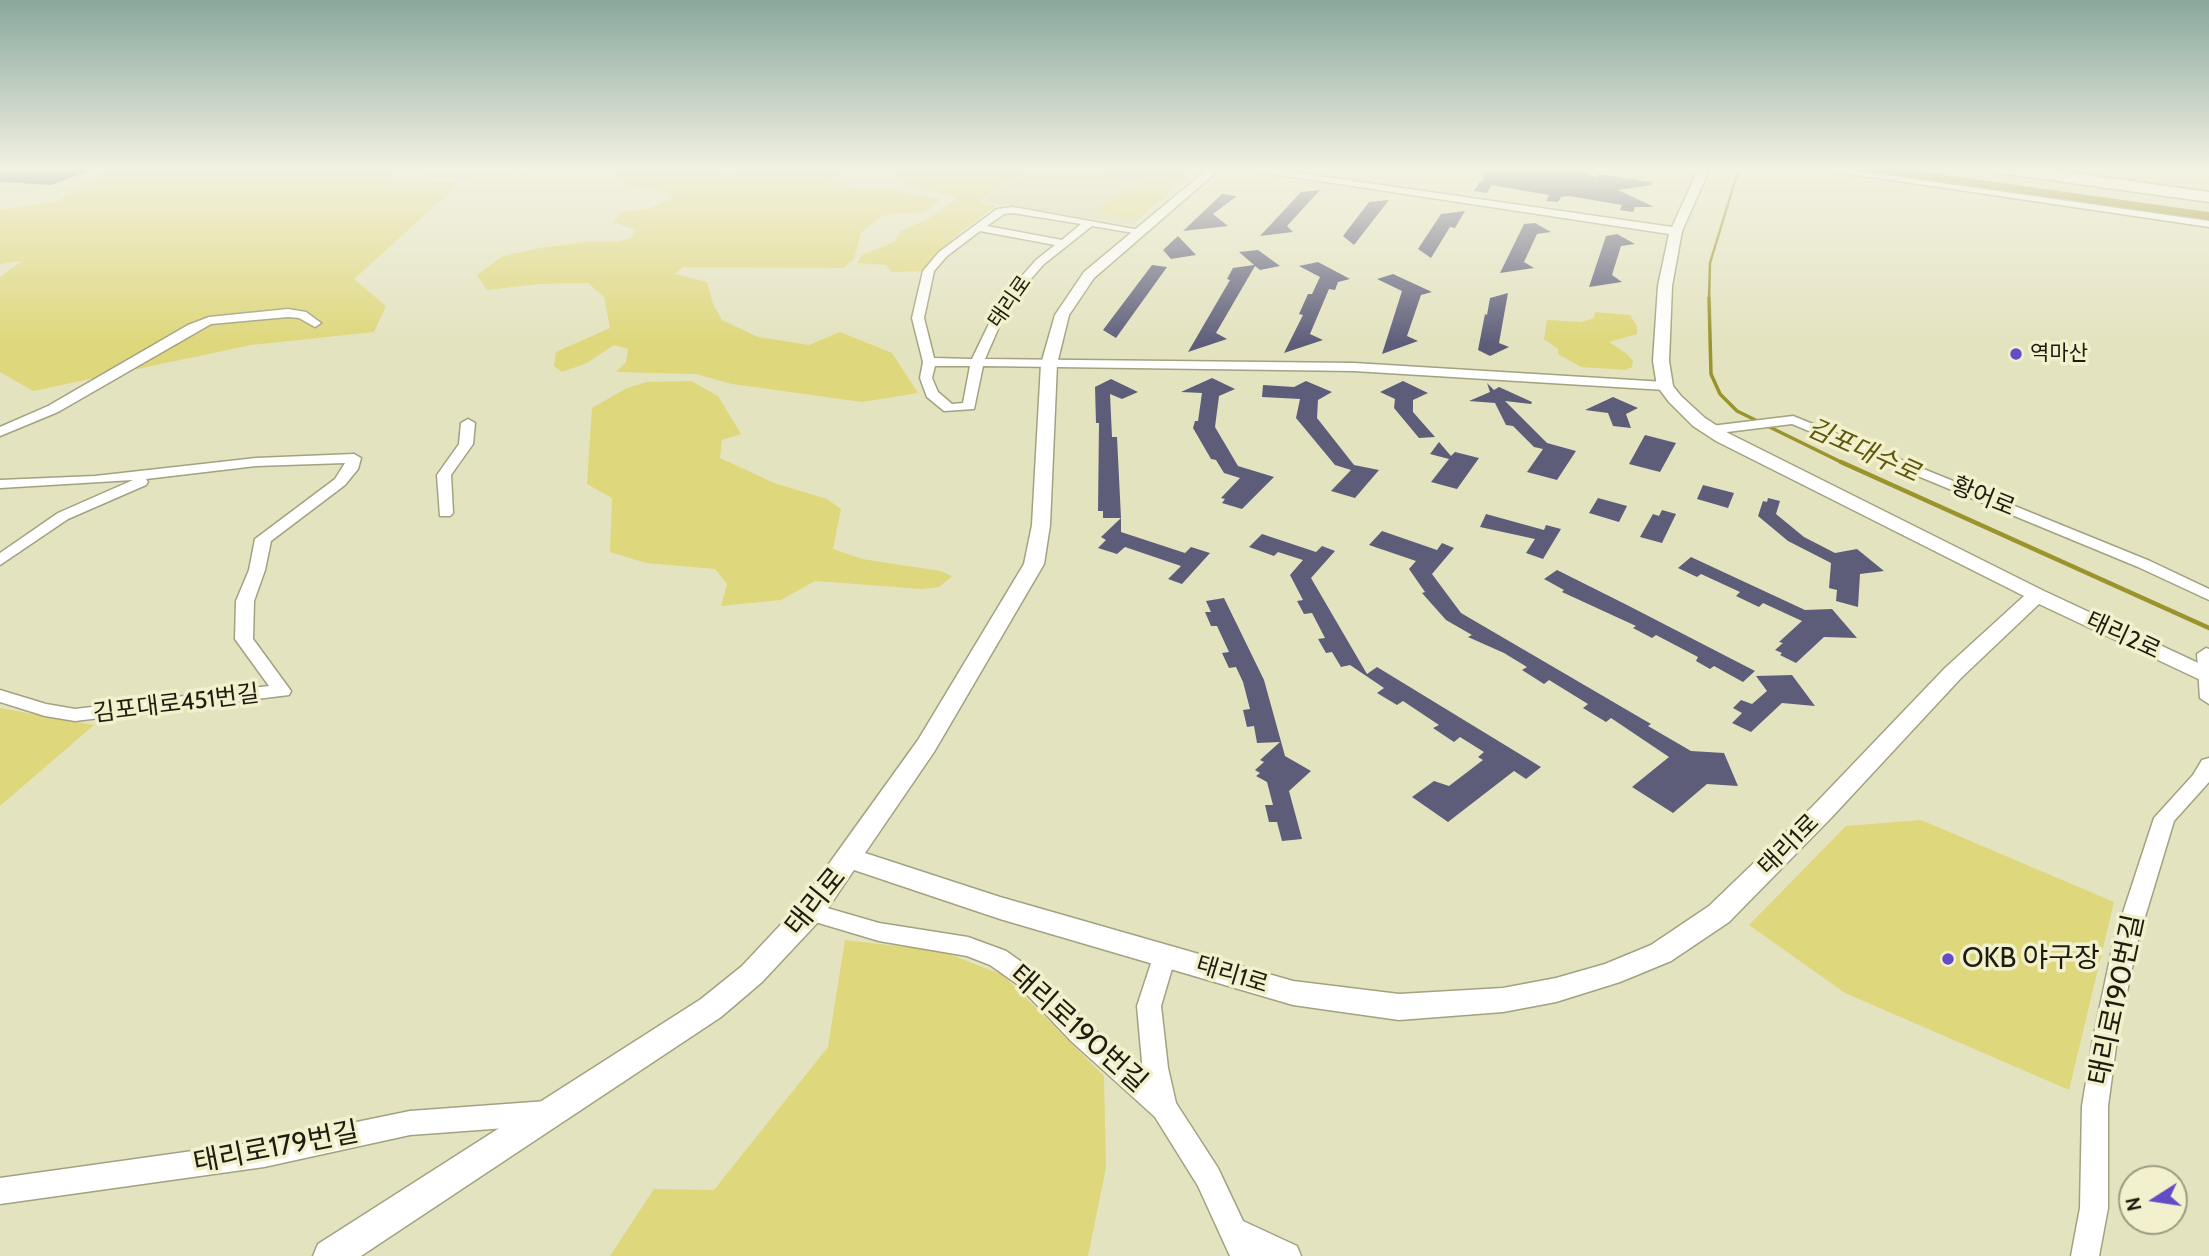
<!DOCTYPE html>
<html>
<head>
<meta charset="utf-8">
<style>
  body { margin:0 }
  #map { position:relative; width:2209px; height:1256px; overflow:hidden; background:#e4e3c0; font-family:Cabin,sans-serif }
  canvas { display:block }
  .north { position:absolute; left:2118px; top:1165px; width:70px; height:70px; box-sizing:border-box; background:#f2f0cd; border:2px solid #9d9b81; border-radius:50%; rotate:258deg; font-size:19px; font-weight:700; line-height:28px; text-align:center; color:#1d1c0f }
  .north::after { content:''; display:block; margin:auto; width:24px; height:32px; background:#624dc6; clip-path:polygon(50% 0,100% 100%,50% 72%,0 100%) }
</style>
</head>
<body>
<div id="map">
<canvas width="2209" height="1256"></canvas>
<div class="north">N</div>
</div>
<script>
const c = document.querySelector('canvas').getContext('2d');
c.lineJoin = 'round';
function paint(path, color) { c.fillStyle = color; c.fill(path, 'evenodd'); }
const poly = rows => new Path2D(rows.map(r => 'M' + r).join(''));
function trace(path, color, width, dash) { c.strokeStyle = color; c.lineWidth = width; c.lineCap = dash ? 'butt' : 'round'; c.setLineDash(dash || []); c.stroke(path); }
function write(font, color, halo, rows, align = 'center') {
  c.font = font + ' Cabin,"Noto Sans KR",sans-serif'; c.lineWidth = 7; c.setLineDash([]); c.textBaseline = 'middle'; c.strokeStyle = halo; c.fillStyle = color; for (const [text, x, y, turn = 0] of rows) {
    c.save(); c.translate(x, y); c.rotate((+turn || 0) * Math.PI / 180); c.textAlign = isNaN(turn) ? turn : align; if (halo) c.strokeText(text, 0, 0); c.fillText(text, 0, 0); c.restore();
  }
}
paint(poly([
  [428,168,519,168,516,174,464,177,428,177],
  [1031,168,1086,168,1181,182,1133,225,982,202]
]), '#d9d6ad');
paint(poly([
  [110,168,391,168,391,181,461,182,354,279,386,306,374,332,251,345,33,391,0,372,0,277,22,261,0,264,0,210,58,201],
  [613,168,708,168,734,173,745,168,850,168,827,182,853,187,891,188,942,200,923,212,883,215,861,233,854,259,843,268,683,267,675,274,707,282,713,304,722,320,758,337,809,345,840,332,892,353,918,393,862,402,732,384,696,374,616,372,626,362,628,349,614,345,587,363,562,372,554,366,556,352,610,328,604,297,588,283,540,284,487,290,477,275,503,256,539,248,592,241,617,242,631,238,635,230,613,222,623,211,648,209,670,199,664,190,628,188,617,178],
  [895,168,1029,168,979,202,996,206,955,236,924,271,892,272,886,265,857,263,862,255,894,242,901,231,928,219,958,198,904,184,894,173],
  [1089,168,1195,168,1181,182],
  [1133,183,1173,189,1137,219,1095,213],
  [1595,312,1630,315,1637,326,1637,334,1609,342,1627,354,1633,361,1632,367,1626,370,1581,367,1558,354,1558,349,1544,339,1547,320,1581,322,1594,318],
  [691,381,718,396,741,434,722,440,720,458,774,483,827,499,841,509,833,549,862,559,940,571,952,576,939,587,922,589,815,581,781,600,721,606,727,584,715,569,646,563,610,552,612,498,587,484,592,408,627,388,647,382],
  [0,708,94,725,0,806],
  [1921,820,2114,902,2069,1090,1845,993,1749,925,1846,826],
  [845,940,941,951,1003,975,1104,1076,1106,1167,1088,1256,610,1256,654,1189,714,1190,828,1047]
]), '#ded77b');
paint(poly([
  [1839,168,1895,168,2209,212,2209,221]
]), '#9b932b');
trace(poly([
  [1709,300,1710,263,1739,168]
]), '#9b932b', 2.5);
trace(poly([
  [1709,298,1711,374,1720,394,1737,411,1845,464]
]), '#9b932b', 3.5);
trace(poly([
  [1841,462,2209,628]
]), '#9b932b', 4.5);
paint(poly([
  [0,168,93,168,93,169,52,185,0,182],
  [1484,168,1577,168,1596,178,1598,174,1652,182,1652,185,1618,190,1654,207,1635,207,1633,212,1620,210,1622,205,1569,196,1561,197,1558,202,1546,201,1549,195,1491,185,1487,193,1474,191,1480,181,1483,181],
  [1320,190,1287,226,1293,232,1260,236,1301,192],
  [1222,194,1237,196,1213,214,1228,226,1183,231],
  [1389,200,1354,245,1343,236,1369,202],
  [1465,211,1455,228,1450,227,1431,258,1418,249,1441,214],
  [1535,223,1551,232,1537,234,1524,262,1534,268,1500,273,1524,224],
  [1617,234,1635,244,1621,246,1612,275,1622,282,1589,287,1606,236],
  [1178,236,1196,255,1171,259,1163,250],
  [1258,250,1280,266,1260,270,1255,266,1216,333,1227,339,1188,352,1230,280,1227,279,1233,268,1254,265,1239,252],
  [1318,262,1350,279,1338,282,1335,290,1329,289,1310,334,1323,340,1284,353,1303,315,1299,314,1308,294,1312,294,1320,277,1299,266],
  [1152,265,1167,267,1116,338,1103,330],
  [1393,274,1432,292,1421,295,1407,336,1418,341,1382,354,1402,291,1377,279],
  [1508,293,1499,343,1509,347,1490,356,1478,350,1485,314,1487,315,1490,298],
  [1212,378,1235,389,1219,396,1215,427,1238,466,1274,477,1242,509,1222,503,1225,499,1221,498,1240,478,1224,473,1216,460,1211,459,1193,428,1195,421,1198,421,1202,393,1181,392],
  [1111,379,1138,392,1122,399,1110,394,1112,437,1117,437,1121,518,1103,518,1103,511,1098,511,1099,423,1096,423,1095,387],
  [1306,381,1332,392,1318,400,1317,418,1354,465,1379,470,1355,498,1331,491,1351,470,1335,465,1296,418,1300,399,1262,397,1263,385,1294,387],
  [1403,381,1428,393,1413,400,1413,412,1435,437,1419,438,1394,408,1395,399,1380,392],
  [1487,383,1494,390,1499,387,1532,402,1531,404,1505,401,1547,443,1576,451,1557,480,1527,472,1543,449,1534,447,1513,426,1506,425,1495,403,1469,401,1490,392],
  [1613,397,1638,408,1626,414,1631,428,1613,426,1608,413,1585,410],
  [1645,435,1676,443,1660,472,1629,464],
  [1439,442,1451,456,1455,452,1479,458,1457,489,1431,482,1449,459,1430,454],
  [1703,485,1734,493,1728,508,1697,499],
  [1598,498,1627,506,1619,522,1589,513],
  [1768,498,1780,501,1776,514,1804,537,1835,553,1857,549,1884,571,1860,574,1858,607,1836,601,1837,590,1829,588,1831,563,1788,541,1758,516,1763,501,1767,502],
  [1662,510,1676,514,1662,543,1640,537,1653,514,1659,516],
  [1486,514,1544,530,1546,525,1561,529,1543,559,1526,553,1535,539,1480,527],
  [1121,518,1121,532,1185,553,1191,547,1210,553,1182,584,1168,579,1181,566,1125,547,1117,554,1098,548,1106,540,1101,537],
  [1382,531,1437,550,1442,543,1454,548,1432,574,1461,613,1651,724,1648,726,1691,751,1724,753,1738,786,1707,784,1673,813,1632,787,1669,757,1611,718,1606,722,1583,708,1588,704,1549,680,1544,684,1522,670,1527,667,1504,653,1468,637,1472,635,1446,620,1422,593,1425,592,1409,569,1416,561,1369,545],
  [1262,534,1316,552,1322,546,1335,551,1311,578,1367,674,1377,667,1541,767,1526,779,1514,771,1448,822,1412,797,1434,781,1449,786,1483,760,1478,757,1484,752,1460,737,1454,742,1433,728,1439,725,1403,701,1397,705,1377,693,1384,688,1350,665,1341,667,1332,652,1326,653,1318,639,1325,638,1312,613,1304,614,1297,601,1303,600,1290,575,1303,560,1278,552,1274,556,1249,547],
  [1691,557,1805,610,1832,609,1857,638,1824,637,1796,663,1780,655,1782,653,1775,650,1783,643,1779,642,1802,621,1763,603,1759,607,1736,596,1740,592,1701,574,1697,577,1678,568],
  [1557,570,1627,605,1755,671,1743,682,1714,666,1710,669,1696,661,1698,657,1656,635,1652,638,1633,628,1636,626,1562,592,1564,590,1544,579],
  [1224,598,1264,680,1285,756,1311,771,1289,791,1302,839,1282,841,1277,822,1269,822,1265,805,1273,805,1267,782,1256,776,1260,773,1255,770,1264,762,1260,760,1280,742,1257,743,1254,726,1247,727,1243,710,1250,709,1243,682,1236,667,1229,668,1222,653,1229,652,1217,626,1211,626,1205,612,1211,612,1206,601],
  [1792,675,1815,706,1782,703,1751,732,1732,723,1742,713,1733,708,1741,700,1752,704,1767,691,1756,676]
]), '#5d5d7a');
const minor = poly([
  [521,168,530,168,525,174,520,171,521,168],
  [1810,168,1836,168,2209,221,2209,227,1810,168],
  [1013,207,1145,231,1140,234,1092,226,1044,264,1009,304,985,359,1354,363,1665,382,1672,386,1665,390,1354,371,983,366,974,409,944,411,927,397,920,378,923,362,912,318,923,271,939,252,997,209,1013,207],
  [1013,213,1081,224,1062,240,987,226,1004,214,1013,213],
  [980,231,1055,245,1036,260,1000,301,972,359,934,358,924,318,934,271,947,256,980,231],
  [935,366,970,366,963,403,952,404,938,392,932,378,935,366],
  [288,309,306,312,321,323,315,327,299,318,288,317,211,324,58,412,0,436,0,427,48,406,188,325,209,317,288,309],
  [1793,416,2150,561,2209,589,2209,600,2138,567,1792,424,1711,434,1704,430,1711,426,1793,416],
  [468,419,475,423,473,444,451,475,453,513,450,516,440,516,437,475,459,444,461,423,468,419],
  [354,454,361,458,358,469,345,485,271,541,265,570,254,601,253,639,291,691,289,695,75,721,45,716,0,702,0,690,46,704,75,709,269,686,235,639,236,601,249,570,255,539,335,479,345,463,256,466,146,479,148,482,146,485,68,519,0,565,0,553,58,513,133,480,0,488,0,480,95,476,256,458,354,454],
  [2206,648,2209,649,2209,704,2200,698,2197,654,2206,648],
  [2209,758,2209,782,2174,821,2138,940,2117,1039,2108,1106,2108,1208,2099,1256,2071,1256,2080,1208,2082,1106,2093,1039,2114,940,2154,818,2193,775,2202,760,2209,758],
  [810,903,879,923,968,937,1006,951,1033,970,1089,1025,1143,1073,1137,1006,1156,948,1164,945,1172,948,1176,955,1161,1006,1168,1068,1176,1103,1218,1168,1243,1221,1297,1246,1301,1256,1230,1256,1198,1186,1155,1117,1071,1041,1017,984,990,965,967,956,879,941,802,918,799,912,802,906,810,903],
  [547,1101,556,1104,560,1113,556,1122,547,1125,410,1135,264,1167,0,1204,0,1178,264,1141,410,1111,547,1101]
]);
const tertiary = poly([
  [1209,168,1221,168,1094,278,1069,315,1057,364,1050,525,1044,564,934,752,865,853,1000,897,1293,981,1399,994,1503,988,1556,978,1605,964,1651,945,1709,906,1813,806,1945,668,2024,596,1716,441,1693,426,1669,402,1657,386,1653,361,1658,286,1669,234,1234,168,1264,168,1672,227,1699,168,1710,168,1682,231,1672,286,1669,361,1673,386,1681,396,1705,418,1728,433,2044,591,2209,668,2209,684,2039,604,1961,678,1831,818,1729,922,1671,961,1620,982,1556,1002,1503,1012,1399,1020,1293,1005,1000,919,854,870,820,920,762,982,721,1017,361,1256,313,1256,318,1244,701,999,742,966,800,904,918,740,1024,564,1032,525,1041,364,1055,315,1084,272,1209,168]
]);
const motorway = poly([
  [1991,168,2037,168,2209,192,2209,202,1999,173,1991,168]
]);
trace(minor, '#a3a180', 3);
trace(tertiary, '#a3a180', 3);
trace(motorway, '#a3a180', 3);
paint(minor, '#fff');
paint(tertiary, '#fff');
paint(motorway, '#fff');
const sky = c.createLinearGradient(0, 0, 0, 344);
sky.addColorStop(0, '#89a79c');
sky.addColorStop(0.49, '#f3f2e3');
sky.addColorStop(1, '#f3f2e300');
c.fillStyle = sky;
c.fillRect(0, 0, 2209, 344);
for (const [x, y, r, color] of [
  [2016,354,7,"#624dc6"],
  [1948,959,7,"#624dc6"]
]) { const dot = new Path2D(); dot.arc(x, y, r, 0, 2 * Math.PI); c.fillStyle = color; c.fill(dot); trace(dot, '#f2f0cd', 2.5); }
write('21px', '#1d1c0f', '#f2f0cd', [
  ["태리로",1010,302,-55]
]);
write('21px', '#1d1c0f', '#f2f0cd', [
  ["역마산",2030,354]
], 'left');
write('24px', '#1d1c0f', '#f2f0cd', [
  ["황어로",1983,497,22],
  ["태리2로",2123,636,25],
  ["김포대로451번길",176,704,-7],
  ["태리1로",1789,845,-45],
  ["태리1로",1232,975,17]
]);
write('italic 26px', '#5e580c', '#f2f0cd', [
  ["김포대수로",1863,451,24]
]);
write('28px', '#1d1c0f', '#f2f0cd', [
  ["태리로",816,902,-51],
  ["태리로190번길",2117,1000,-78],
  ["태리로190번길",1078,1029,42],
  ["태리로179번길",276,1148,-11]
]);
write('28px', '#1d1c0f', '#f2f0cd', [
  ["OKB 야구장",1962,959]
], 'left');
</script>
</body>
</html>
